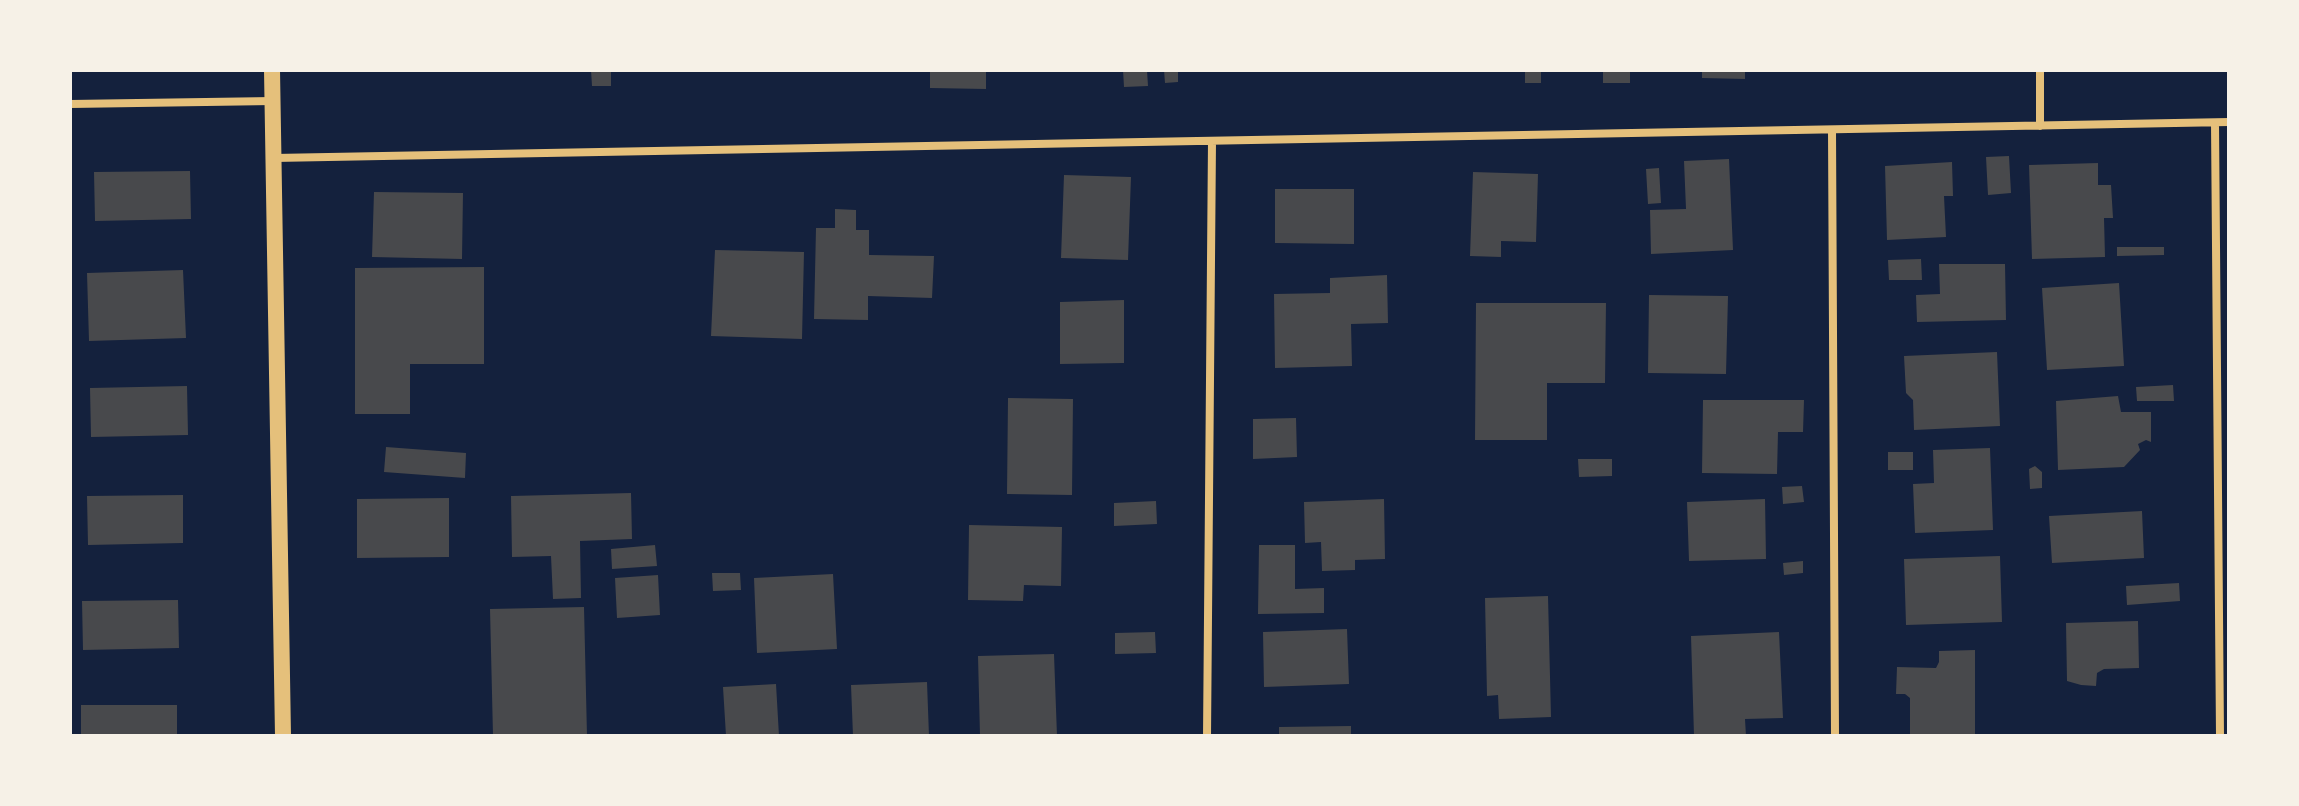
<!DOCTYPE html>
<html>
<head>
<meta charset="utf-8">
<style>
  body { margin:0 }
  #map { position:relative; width:2299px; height:806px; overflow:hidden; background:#14213d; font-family:Signika,sans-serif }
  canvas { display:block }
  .frame { position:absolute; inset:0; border:72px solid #f6f1e7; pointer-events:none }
</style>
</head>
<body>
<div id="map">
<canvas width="2299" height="806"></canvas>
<div class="frame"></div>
</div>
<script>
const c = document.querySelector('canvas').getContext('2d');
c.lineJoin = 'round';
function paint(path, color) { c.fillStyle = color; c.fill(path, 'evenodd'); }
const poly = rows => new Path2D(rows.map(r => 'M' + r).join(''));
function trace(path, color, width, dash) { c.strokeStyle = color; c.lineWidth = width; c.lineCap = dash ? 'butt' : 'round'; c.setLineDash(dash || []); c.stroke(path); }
paint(poly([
  [591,70,611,70,611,86,592,86],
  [930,70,986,70,986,89,930,88],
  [1123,70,1147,70,1148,86,1124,87],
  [1164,70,1178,70,1178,82,1165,83],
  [1525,70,1541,70,1541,83,1525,83],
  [1603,70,1630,70,1630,83,1603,83],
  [1702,70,1745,70,1745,79,1702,78],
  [2009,156,2011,193,1988,195,1986,157],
  [1729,159,1733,250,1651,254,1650,210,1686,209,1684,161],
  [1952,162,1953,196,1944,196,1946,237,1887,240,1885,166],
  [2098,163,2098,185,2111,185,2113,218,2104,218,2105,257,2032,259,2029,165],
  [1659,168,1661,203,1648,204,1646,169],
  [190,171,191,219,95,221,94,172],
  [1473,172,1538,174,1536,242,1501,241,1501,257,1470,256],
  [1064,175,1131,177,1128,260,1061,258],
  [1275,189,1354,189,1354,244,1275,243],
  [374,192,463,193,462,259,372,257],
  [835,209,856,210,856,230,869,230,869,255,934,256,932,298,868,296,868,320,814,319,816,228,835,228],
  [2117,247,2164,247,2164,255,2117,256],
  [715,250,804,252,802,339,711,336],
  [1921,259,1922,280,1889,280,1888,260],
  [1939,264,2005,264,2006,320,1917,322,1916,295,1940,294],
  [484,267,484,364,410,364,410,414,355,414,355,268],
  [183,270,186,338,89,341,87,273],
  [1387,275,1388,323,1351,324,1352,366,1275,368,1274,294,1330,293,1330,278],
  [2119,283,2124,366,2047,370,2042,288],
  [1649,295,1728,296,1726,374,1648,373],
  [1124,300,1124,363,1060,364,1060,302],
  [1476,303,1606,303,1605,383,1547,383,1547,440,1475,440],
  [1997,352,2000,426,1914,430,1913,400,1906,393,1904,356],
  [2173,385,2174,401,2137,401,2136,387],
  [187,386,188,435,91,437,90,388],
  [2118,396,2121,412,2151,412,2151,442,2146,440,2138,444,2140,450,2124,467,2058,470,2056,401],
  [1008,398,1073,399,1072,495,1007,494],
  [1703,400,1804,400,1803,432,1778,432,1777,474,1702,473],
  [1296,418,1297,457,1253,459,1253,419],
  [386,447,466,453,465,478,384,472],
  [1990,448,1993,530,1915,533,1913,484,1934,483,1933,450],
  [1888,452,1913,452,1913,470,1888,470],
  [1578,459,1612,459,1612,476,1579,477],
  [2035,466,2042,472,2042,488,2030,489,2029,469],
  [1802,486,1804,502,1783,504,1782,487],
  [631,493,632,539,580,541,581,598,553,599,551,556,512,557,511,496],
  [183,495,183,543,88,545,87,496],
  [449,498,449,557,357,558,357,499],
  [1384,499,1385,559,1355,560,1355,570,1322,571,1321,542,1305,543,1304,502],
  [1765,499,1766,559,1689,561,1687,502],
  [1156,501,1157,524,1114,526,1114,503],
  [2142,511,2144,558,2052,563,2049,516],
  [969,525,1062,527,1061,586,1024,585,1023,601,968,600],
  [655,545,657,566,612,569,611,549],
  [1259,545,1295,545,1295,589,1324,588,1324,613,1258,614],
  [2000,556,2002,622,1906,625,1904,559],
  [1803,561,1803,573,1784,575,1783,563],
  [712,573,740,573,741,590,713,591],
  [833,574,837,649,757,653,754,578],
  [658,575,660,615,617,618,615,578],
  [2179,583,2180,601,2127,605,2126,586],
  [1548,596,1551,717,1499,719,1498,695,1487,696,1485,598],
  [178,600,179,648,83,650,82,601],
  [584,607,587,736,493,736,490,609],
  [2138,621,2139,668,2104,669,2097,673,2096,686,2081,685,2067,681,2066,623],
  [1347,629,1349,684,1264,687,1263,632],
  [1155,632,1156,653,1115,654,1115,633],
  [1779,632,1783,718,1745,719,1746,736,1694,736,1691,636],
  [1975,650,1975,735,1910,735,1910,698,1905,694,1896,694,1897,667,1936,668,1939,662,1939,651],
  [1054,654,1057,736,980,736,978,656],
  [927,682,929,736,853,736,851,685],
  [776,684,779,736,726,736,723,687],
  [81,705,177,705,177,736,81,736],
  [1351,726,1351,736,1279,736,1279,727]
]), '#48494c');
trace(poly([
  [2040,70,2040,126],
  [70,104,273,101],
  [2215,123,2220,736],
  [1832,130,1835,736],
  [274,158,2229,122],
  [1207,736,1212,141]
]), '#e5c07b', 8);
trace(poly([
  [272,70,283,736]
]), '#e5c07b', 16);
</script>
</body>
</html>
